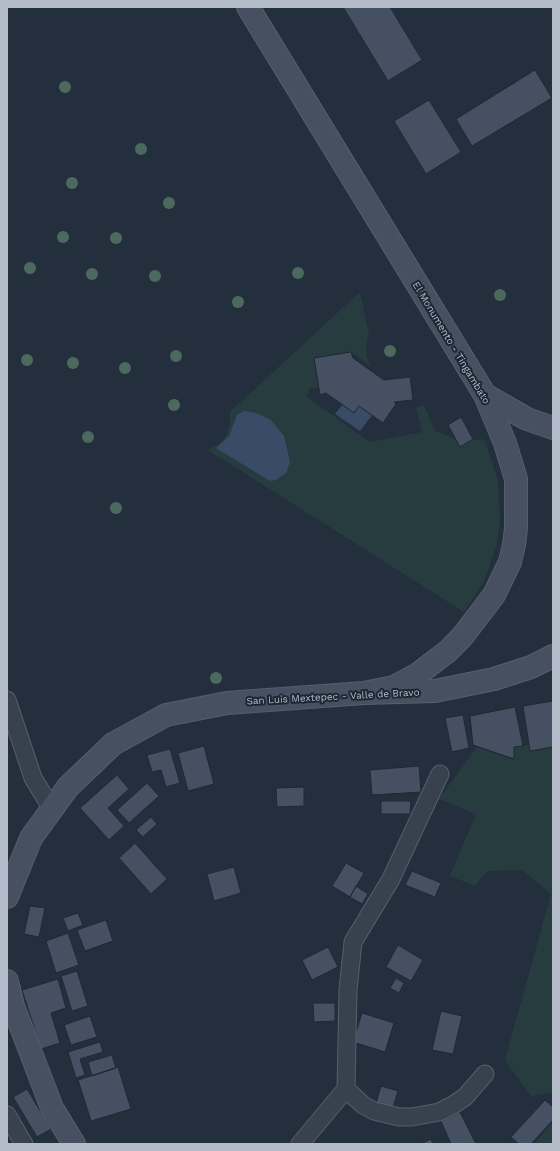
<!DOCTYPE html>
<html>
<head>
<meta charset="utf-8">
<style>
  body { margin:0 }
  #map { position:relative; width:560px; height:1151px; overflow:hidden; background:#242f3e; font-family:"Work Sans",sans-serif }
  canvas { display:block }
  .frame { position:absolute; inset:0; border:8px solid #b4bcc9; pointer-events:none }
</style>
</head>
<body>
<div id="map">
<canvas width="560" height="1151"></canvas>
<div class="frame"></div>
</div>
<script>
const c = document.querySelector('canvas').getContext('2d');
c.lineJoin = 'round';
function paint(path, color) { c.fillStyle = color; c.fill(path, 'evenodd'); }
const poly = rows => new Path2D(rows.map(r => 'M' + r).join(''));
function trace(path, color, width, dash) { c.strokeStyle = color; c.lineWidth = width; c.lineCap = dash ? 'butt' : 'round'; c.setLineDash(dash || []); c.stroke(path); }
function write(font, color, halo, rows, align = 'center') {
  c.font = font + ' "Work Sans",sans-serif'; c.lineWidth = 4; c.setLineDash([]); c.textBaseline = 'middle'; c.strokeStyle = halo; c.fillStyle = color; for (const [text, x, y, turn = 0] of rows) {
    c.save(); c.translate(x, y); c.rotate((+turn || 0) * Math.PI / 180); c.textAlign = isNaN(turn) ? turn : align; if (halo) c.strokeText(text, 0, 0); c.fillText(text, 0, 0); c.restore();
  }
}
paint(poly([
  [360,292,369,334,367,340,366,354,370,366,352,352,314,358,318,387,309,389,307,397,370,442,422,432,416,407,424,405,435,431,456,439,460,446,473,439,485,441,498,481,500,522,497,543,485,580,464,612,208,450,220,443,225,437,230,424,230,412],
  [529,745,531,751,553,747,553,1092,531,1096,505,1060,551,894,522,870,487,871,475,886,450,876,476,814,439,799,477,747,514,760,514,747],
  [553,1122,553,1144,533,1144]
]), '#263c3f');
paint(poly([
  [342,405,354,413,359,406,372,415,360,431,335,414],
  [244,411,256,413,271,420,284,436,290,462,286,473,276,480,270,481,216,448,229,436,237,415]
]), '#394c67');
const building = poly([
  [343,7,390,7,422,60,388,81,343,7],
  [535,70,552,98,472,146,456,119,535,70],
  [429,100,461,152,426,174,394,121,429,100],
  [351,352,353,358,384,380,410,377,413,400,394,402,396,404,383,423,359,406,354,413,326,393,320,395,314,358,351,352],
  [461,417,473,439,460,447,448,425,461,417],
  [553,701,553,747,530,751,523,706,553,701],
  [515,707,523,746,514,747,514,759,473,745,470,716,515,707],
  [463,715,469,748,452,752,445,718,463,715],
  [204,746,214,784,188,791,178,753,204,746],
  [170,749,180,783,166,787,161,770,152,772,147,755,170,749],
  [419,766,421,792,372,795,370,770,419,766],
  [117,775,129,789,108,808,124,826,109,840,80,808,117,775],
  [147,783,159,796,129,823,117,810,147,783],
  [304,787,304,806,277,807,276,788,304,787],
  [381,801,411,801,410,814,381,814,381,801],
  [151,817,157,824,143,837,136,830,151,817],
  [135,843,167,879,151,894,119,858,135,843],
  [346,863,364,873,350,897,332,886,346,863],
  [234,867,241,893,214,901,207,874,234,867],
  [412,871,441,883,435,897,405,885,412,871],
  [356,886,368,894,362,904,350,897,356,886],
  [30,906,45,908,39,937,24,934,30,906],
  [78,913,83,925,68,931,63,918,78,913],
  [106,920,113,941,85,951,77,930,106,920],
  [68,933,79,965,56,973,46,941,68,933],
  [398,945,423,960,411,981,386,967,398,945],
  [328,947,338,967,312,980,302,960,328,947],
  [77,971,88,1006,72,1011,61,976,77,971],
  [396,978,404,983,399,993,390,988,396,978],
  [58,979,66,1008,51,1013,60,1043,41,1049,22,990,58,979],
  [313,1003,335,1003,335,1021,314,1022,313,1003],
  [441,1011,462,1016,453,1054,432,1050,441,1011],
  [362,1013,394,1023,385,1052,353,1042,362,1013],
  [90,1016,97,1037,71,1045,64,1025,90,1016],
  [100,1042,103,1052,80,1059,85,1075,76,1078,68,1052,100,1042],
  [112,1055,116,1068,92,1076,88,1062,112,1055],
  [118,1067,131,1109,91,1121,78,1080,118,1067],
  [381,1086,398,1091,393,1108,376,1103,381,1086],
  [27,1089,51,1129,37,1137,13,1097,27,1089],
  [545,1100,553,1107,553,1120,531,1144,519,1144,511,1137,545,1100],
  [460,1112,476,1144,451,1144,441,1121,460,1112],
  [431,1139,433,1144,421,1144,431,1139]
]);
paint(building, '#455162');
trace(building, '#1f2835', 1);
const minor = poly([
  [7,700,33,778,52,809],
  [346,1089,348,990,353,942,391,879,440,774],
  [346,1089,363,1105,374,1111,399,1117,412,1117,439,1112,453,1105,465,1097,485,1074],
  [7,1115,24,1144],
  [300,1144,346,1089]
]);
const secondary = poly([
  [248,7,485,395,505,443,516,479,516,528,514,545,510,562,494,595,462,637,448,651,418,674,394,687,364,693],
  [485,395,527,419,553,428],
  [7,897,31,838,68,787,113,744,166,715,227,703,364,693,435,691,494,679,531,667,553,656],
  [7,981,13,1006,52,1108,74,1144]
]);
trace(minor, '#565f6c', 19);
trace(secondary, '#565f6c', 24);
trace(minor, '#38414e', 17);
trace(secondary, '#465061', 22);
c.fillStyle = '#4b6a5d';
for (const [x, y] of [
  [65,87],
  [141,149],
  [72,183],
  [169,203],
  [63,237],
  [116,238],
  [30,268],
  [298,273],
  [92,274],
  [155,276],
  [500,295],
  [238,302],
  [390,351],
  [176,356],
  [27,360],
  [73,363],
  [125,368],
  [174,405],
  [88,437],
  [116,508],
  [216,678]
]) { c.beginPath(); c.arc(x, y, 6, 0, 2 * Math.PI); c.fill(); }
write('10px', '#b4bcc9', '#1d2633', [
  ["El Monumento - Tingambato",451,343,59],
  ["San Luis Mextepec - Valle de Bravo",333,697,-3]
]);
</script>
</body>
</html>
